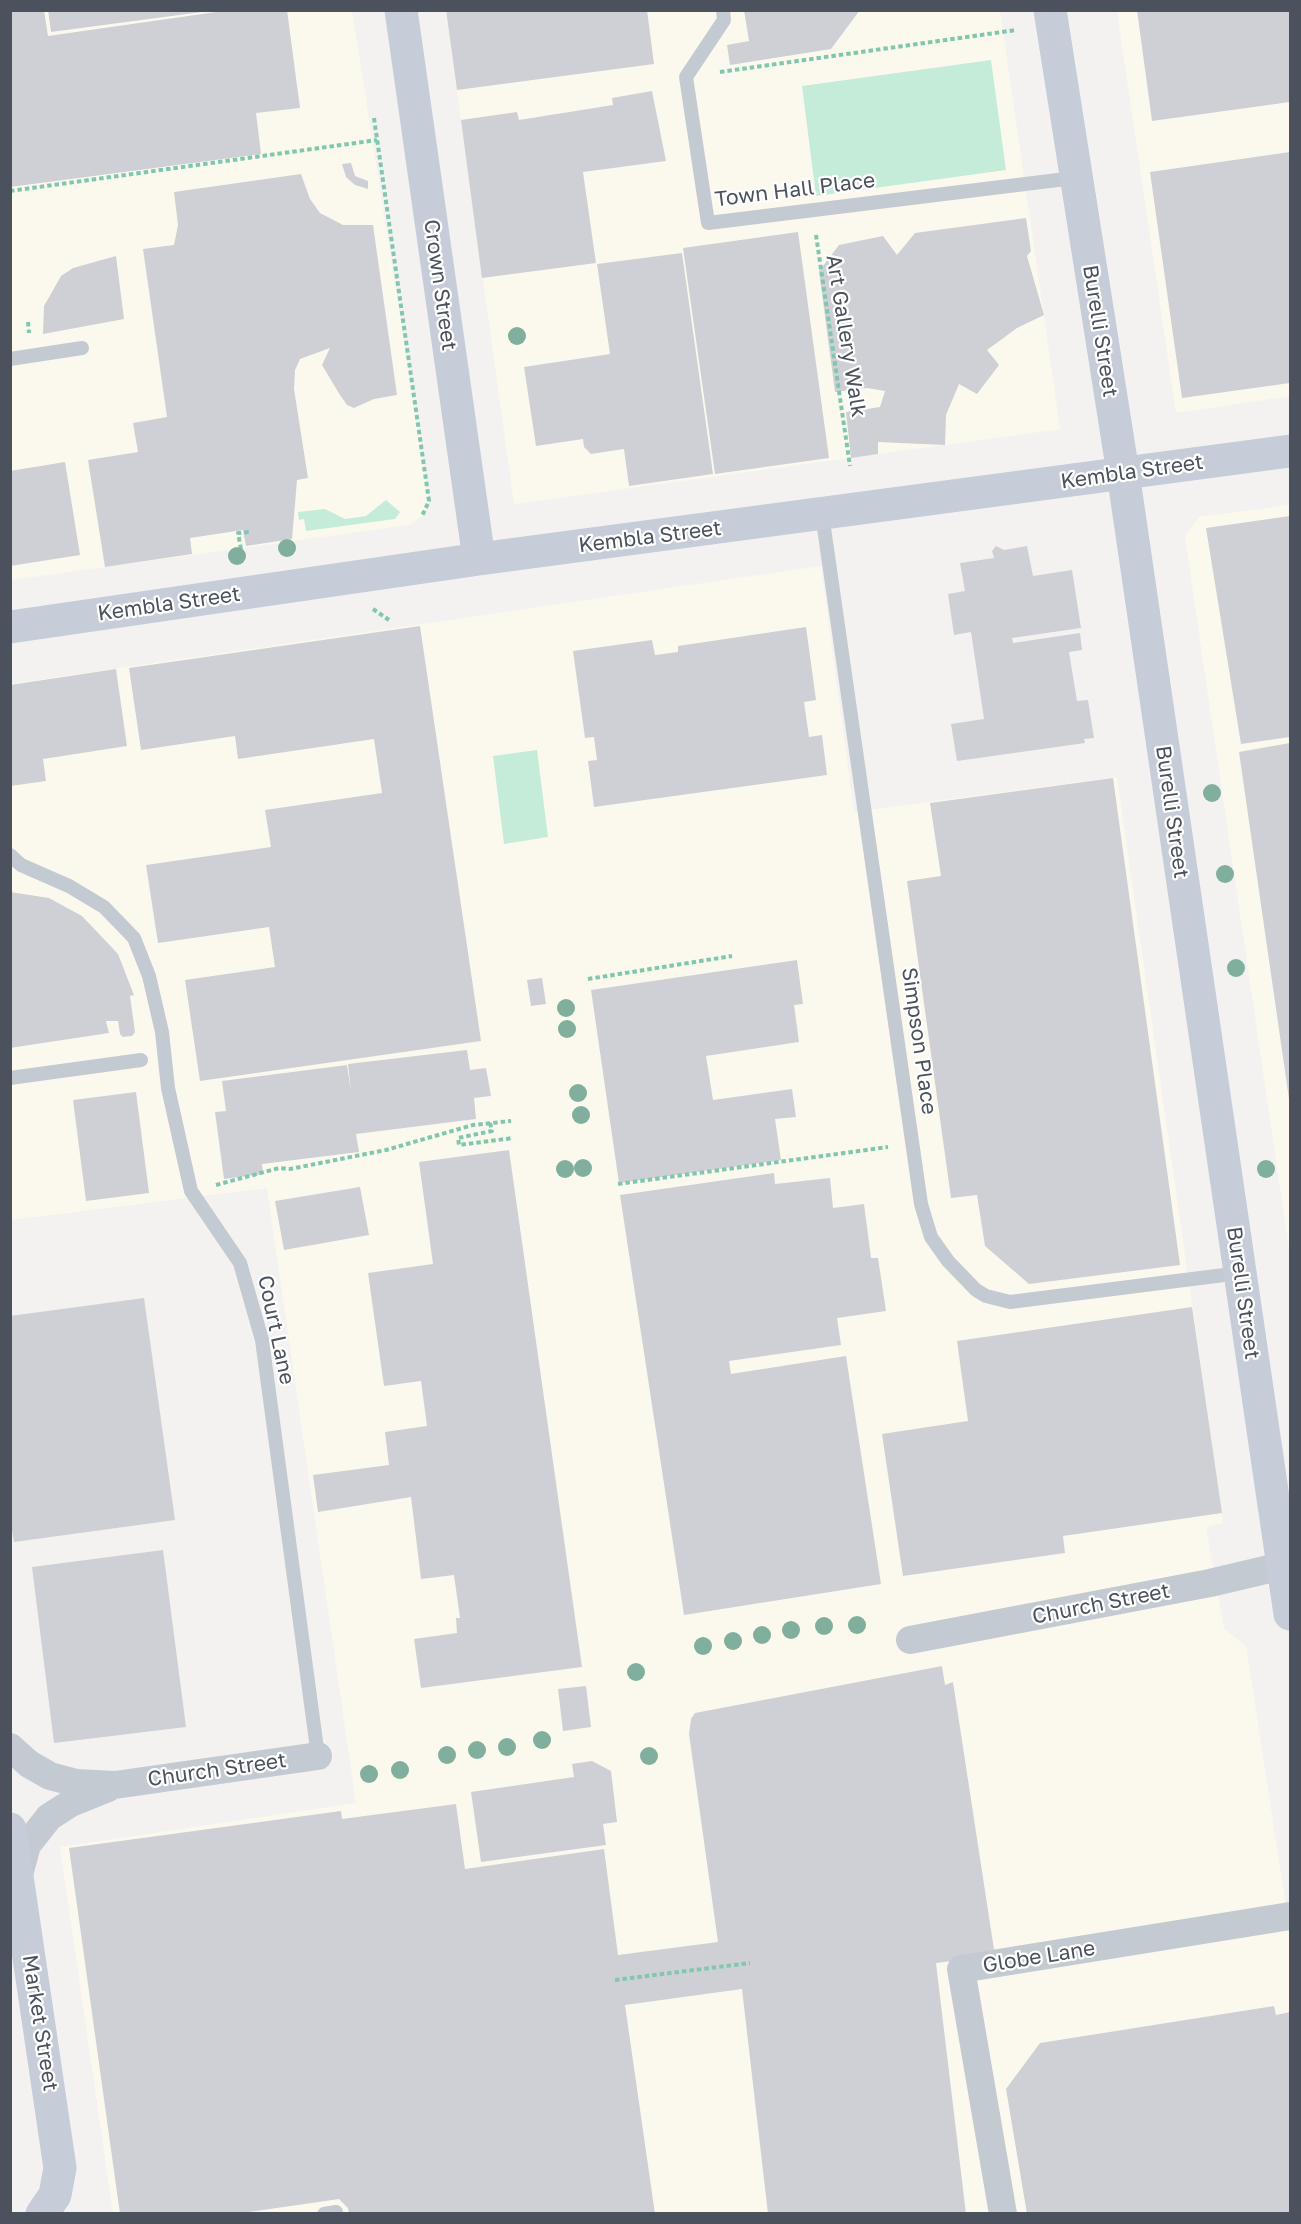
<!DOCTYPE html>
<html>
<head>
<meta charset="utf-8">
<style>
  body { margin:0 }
  #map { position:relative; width:1301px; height:2224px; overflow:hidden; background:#f3f2f1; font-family:"Golos Text",sans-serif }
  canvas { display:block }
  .frame { position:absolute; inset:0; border:12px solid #4b525d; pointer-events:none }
</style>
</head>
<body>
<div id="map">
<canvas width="1301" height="2224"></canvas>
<div class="frame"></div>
</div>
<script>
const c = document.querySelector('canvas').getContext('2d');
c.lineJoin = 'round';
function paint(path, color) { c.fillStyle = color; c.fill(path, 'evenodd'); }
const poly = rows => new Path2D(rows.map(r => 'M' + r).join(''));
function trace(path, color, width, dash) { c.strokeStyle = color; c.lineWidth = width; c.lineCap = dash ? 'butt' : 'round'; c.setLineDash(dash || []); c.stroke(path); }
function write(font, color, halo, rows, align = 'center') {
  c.font = font + ' "Golos Text",sans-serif'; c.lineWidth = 4.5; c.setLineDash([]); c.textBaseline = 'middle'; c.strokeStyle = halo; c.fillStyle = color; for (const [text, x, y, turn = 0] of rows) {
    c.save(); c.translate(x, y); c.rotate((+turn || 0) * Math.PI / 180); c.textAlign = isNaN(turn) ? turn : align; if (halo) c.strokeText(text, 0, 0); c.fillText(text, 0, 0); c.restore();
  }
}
paint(poly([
  [10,11,352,11,429,501,422,516,409,525,11,580],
  [446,11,1000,11,1060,429,514,504],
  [1117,11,1290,11,1290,396,1176,413],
  [1290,505,1290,1256,1185,537,1199,517],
  [821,566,854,812,1117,777,1223,1523,1206,1527,1224,1629,1246,1646,1290,1933,1290,2213,113,2213,60,1847,356,1803,267,1188,11,1220,10,684]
]), '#fbf9ee');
paint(poly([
  [991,60,1006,170,816,196,802,86],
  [386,500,400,512,395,519,306,531,304,519,299,520,298,512,325,509,345,519,366,516],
  [537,750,548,837,504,844,493,756]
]), '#c5ecd9');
paint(poly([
  [10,10,44,10,48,36,230,10,287,10,300,108,256,113,261,154,10,187],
  [48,10,202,10,202,12,51,32],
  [446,10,647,10,654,64,457,90],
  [744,10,860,10,831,49,730,65,727,45,749,41],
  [1137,10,1290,10,1290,102,1152,121],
  [652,91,666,161,583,172,596,263,482,278,461,120,517,112,519,120,613,105,612,98],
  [1290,152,1290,383,1182,398,1150,172],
  [351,163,355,176,368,181,368,189,355,185,346,177,342,164],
  [301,174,310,199,320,213,343,225,373,225,397,395,374,399,354,408,347,405,340,395,322,365,330,348,300,359,295,370,294,389,308,478,297,480,292,539,246,546,243,530,190,538,192,554,105,567,88,460,138,452,133,423,167,417,143,249,174,245,178,225,174,192],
  [1026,218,1031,251,1027,256,1044,315,1017,328,987,350,999,365,977,394,959,384,946,415,945,445,878,442,878,454,851,458,846,412,880,407,885,391,867,388,835,392,819,271,839,245,883,236,897,255,915,233],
  [798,232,829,458,715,474,683,248],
  [682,253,713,474,629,486,624,449,591,454,584,447,583,439,536,446,524,367,610,354,597,264],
  [116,256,124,319,43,334,44,306,61,276,73,268],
  [65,462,80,555,10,566,10,471],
  [1290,516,1290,737,1241,744,1206,528],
  [996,546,1004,550,1027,546,1033,576,1072,570,1081,628,1012,638,1013,643,1080,633,1082,650,1069,652,1077,701,1088,700,1094,738,1084,739,1085,743,957,761,951,724,984,719,971,632,954,635,948,594,965,591,960,563,994,558,992,551],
  [420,626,481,1041,200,1081,185,980,275,967,269,927,158,943,146,865,271,847,265,810,382,793,374,739,238,759,235,736,141,750,129,668],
  [806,627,816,700,804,702,809,737,822,735,827,775,594,807,588,761,597,760,594,737,585,738,573,651,652,640,655,655,678,652,678,646],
  [116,669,127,746,43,759,46,781,10,786,10,685],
  [1290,743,1290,1099,1289,1099,1239,752],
  [1113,778,1180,1265,1029,1284,985,1246,977,1195,951,1198,907,881,941,876,930,803],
  [10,892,49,898,82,916,118,954,134,995,130,996,135,1032,132,1036,123,1037,120,1034,118,1021,106,1021,109,1033,10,1048],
  [797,960,803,1004,794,1005,799,1042,706,1056,713,1100,792,1089,796,1117,775,1119,781,1160,619,1183,591,990],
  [542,978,546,1004,531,1006,527,980],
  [467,1050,470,1070,486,1068,491,1096,474,1098,476,1119,356,1134,359,1152,262,1164,263,1174,224,1179,215,1112,226,1111,222,1081,347,1065,351,1092,348,1064],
  [136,1092,149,1193,86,1201,73,1100],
  [509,1150,582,1667,421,1688,414,1639,457,1633,456,1618,460,1618,454,1575,421,1579,411,1497,318,1512,313,1475,389,1465,385,1432,427,1426,421,1381,384,1386,368,1273,433,1264,419,1162],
  [774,1173,775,1184,830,1178,833,1208,864,1204,871,1258,878,1258,886,1311,837,1318,841,1345,729,1361,731,1374,846,1356,881,1584,684,1615,620,1195],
  [360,1187,369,1235,284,1250,275,1201],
  [144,1298,175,1520,14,1542,10,1519,10,1316],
  [1192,1307,1222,1513,1063,1536,1065,1553,903,1576,882,1434,968,1421,957,1341],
  [163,1550,186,1727,54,1743,32,1567],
  [942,1666,945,1685,953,1682,995,1956,936,1963,966,2214,768,2214,742,1989,625,2005,655,2214,349,2214,348,2208,339,2199,235,2214,120,2214,69,1848,341,1811,342,1819,456,1804,465,1869,604,1849,618,1955,718,1942,689,1734,691,1719,695,1713],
  [586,1686,591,1727,563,1731,558,1689],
  [592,1761,611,1771,617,1822,603,1824,606,1845,481,1862,471,1792,574,1777,572,1764],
  [1274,2006,1276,2015,1290,2012,1290,2214,1027,2214,1006,2089,1040,2043]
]), '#cfd0d5');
trace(poly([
  [720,72,1016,30],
  [374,118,429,501,422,516],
  [10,191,377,140],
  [816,235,850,466],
  [28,322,29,333],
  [241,549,238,533,250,532],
  [373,609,389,620],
  [588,979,732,956],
  [490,1123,492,1131,458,1138,459,1145,513,1138],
  [618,1184,888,1147],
  [216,1185,279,1168,290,1169,386,1150,473,1125,511,1121],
  [615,1980,750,1963]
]), '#80c7ae', 4, [4.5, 3]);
trace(poly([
  [723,10,724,20,686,77,708,223,1074,178],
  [10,359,82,348],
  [822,514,921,1204,931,1237,948,1261,976,1290,986,1296,1010,1302,1240,1273],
  [10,855,21,865,69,886,104,907,134,938,149,976,162,1032,168,1088,191,1191,240,1263,262,1340,318,1756],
  [10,1078,141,1060],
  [324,2214,336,2212]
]), '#c4cad1', 14);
trace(poly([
  [910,1640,1210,1583,1282,1566],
  [10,1747,29,1764,50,1776,76,1783,115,1785,318,1756],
  [18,1878,27,1845,49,1817,71,1803,108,1788],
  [1003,2214,961,1969,1290,1916]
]), '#c4cad1', 28);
trace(poly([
  [401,10,479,559],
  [1050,10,1123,473,1290,1614],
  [10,627,479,559,1290,451],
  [10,1829,60,2168,55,2195,42,2214]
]), '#c6ccd8', 33);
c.fillStyle = '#80af9d';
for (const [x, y] of [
  [517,336],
  [287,548],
  [237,556],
  [1212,793],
  [1225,874],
  [1236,968],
  [566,1008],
  [567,1029],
  [578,1093],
  [581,1115],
  [583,1168],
  [565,1169],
  [1266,1169],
  [857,1625],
  [824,1626],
  [791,1630],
  [762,1635],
  [733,1641],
  [703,1646],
  [636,1672],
  [542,1740],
  [507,1747],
  [477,1750],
  [447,1755],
  [649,1756],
  [400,1770],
  [369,1774]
]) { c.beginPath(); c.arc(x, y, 9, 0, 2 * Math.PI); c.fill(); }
write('21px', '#4b525d', '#fff', [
  ["Town Hall Place",795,190,-7],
  ["Crown Street",440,285,82],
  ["Burelli Street",1100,331,81],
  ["Art Gallery Walk",846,336,81],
  ["Kembla Street",1132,472,-8],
  ["Kembla Street",650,537,-7],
  ["Kembla Street",169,604,-8],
  ["Burelli Street",1172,812,82],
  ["Simpson Place",919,1041,82],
  ["Burelli Street",1243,1293,82],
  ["Court Lane",276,1330,78],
  ["Church Street",1101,1604,-11],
  ["Church Street",217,1770,-8],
  ["Globe Lane",1039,1957,-9],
  ["Market Street",40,2023,81]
]);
</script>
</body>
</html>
